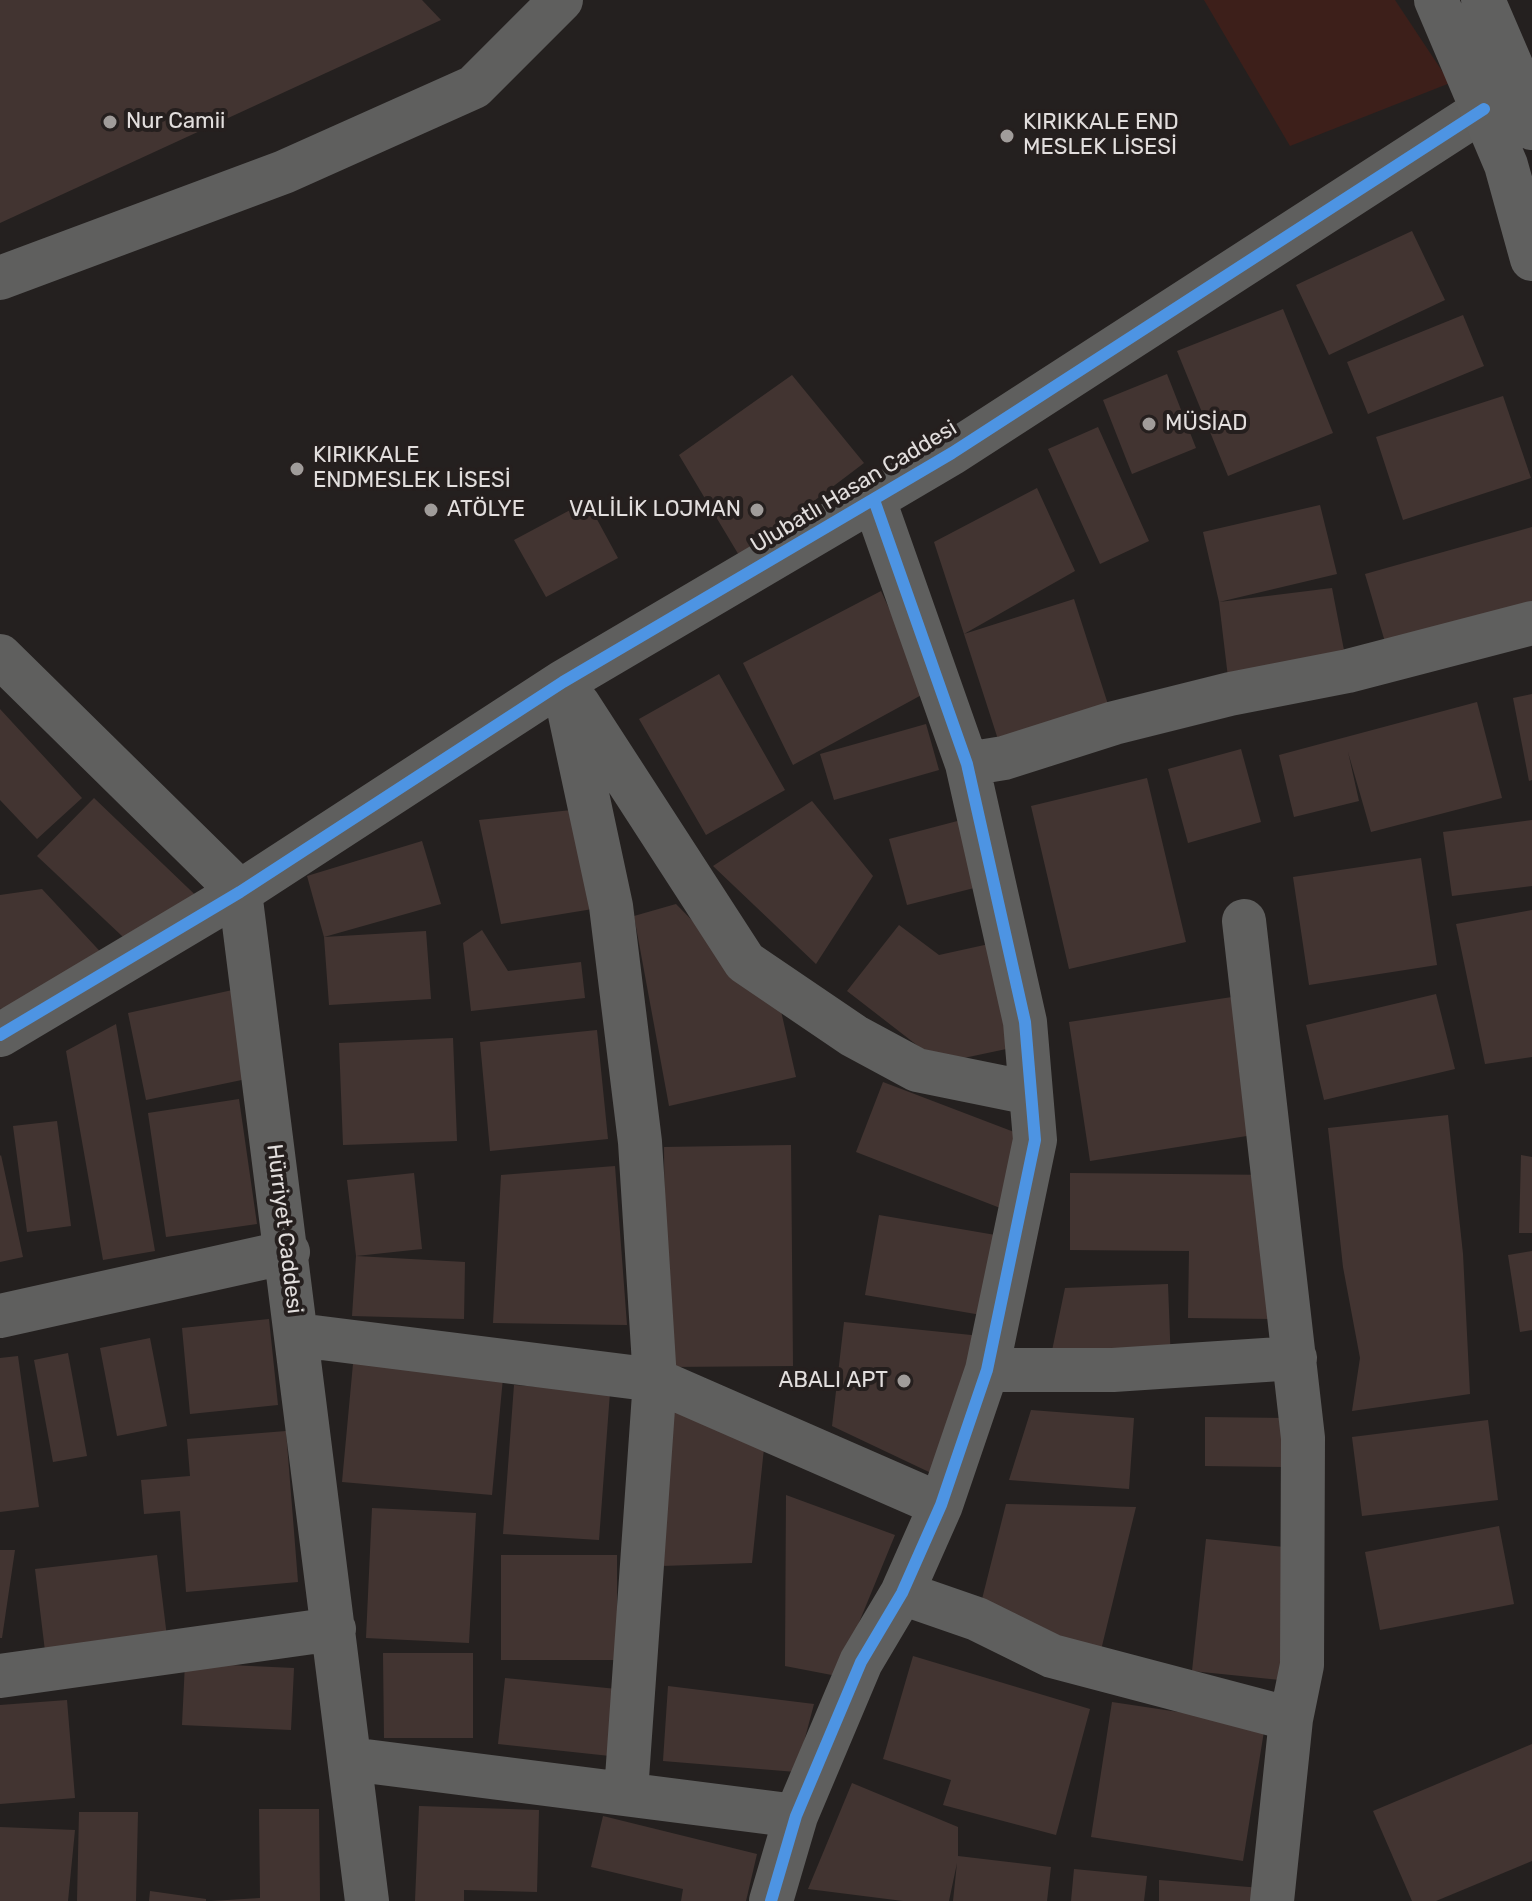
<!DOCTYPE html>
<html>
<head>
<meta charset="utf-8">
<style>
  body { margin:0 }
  canvas { display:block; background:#24201f }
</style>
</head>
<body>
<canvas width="1532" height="1901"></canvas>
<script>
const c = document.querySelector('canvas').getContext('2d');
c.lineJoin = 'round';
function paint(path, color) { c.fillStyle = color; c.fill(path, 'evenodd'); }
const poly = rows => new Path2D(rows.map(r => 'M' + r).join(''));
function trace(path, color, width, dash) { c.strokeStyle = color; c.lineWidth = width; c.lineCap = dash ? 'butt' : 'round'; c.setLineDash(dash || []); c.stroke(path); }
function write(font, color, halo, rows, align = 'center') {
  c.font = font + ' Rubik,sans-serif'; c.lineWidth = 8; c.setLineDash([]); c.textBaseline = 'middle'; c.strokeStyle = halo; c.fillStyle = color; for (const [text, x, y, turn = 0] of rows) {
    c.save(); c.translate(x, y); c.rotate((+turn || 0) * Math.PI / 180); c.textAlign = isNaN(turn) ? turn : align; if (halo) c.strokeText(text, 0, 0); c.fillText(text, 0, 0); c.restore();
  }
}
paint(poly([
  [1204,0,1395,0,1450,83,1290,146]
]), '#3d1f1a');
paint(poly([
  [0,0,422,0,441,20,0,223],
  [1412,231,1445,300,1329,355,1296,285],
  [1283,309,1333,433,1228,476,1177,351],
  [1463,315,1484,366,1368,414,1347,362],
  [1167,374,1196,448,1132,474,1103,400],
  [792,375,864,463,740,557,679,455],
  [1503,396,1531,478,1403,520,1376,437],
  [1098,427,1149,541,1100,564,1048,449],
  [1037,488,1075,571,964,634,934,542],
  [587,501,618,558,546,597,514,540],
  [1320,505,1337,574,1219,602,1203,532],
  [1532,527,1532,613,1390,659,1365,574],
  [1332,588,1348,671,1230,694,1219,602],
  [881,591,927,692,793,765,743,663],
  [1074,599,1114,723,1004,758,964,634],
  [719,674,785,790,706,835,639,719],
  [1532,694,1532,780,1529,781,1513,698],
  [1477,702,1502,798,1371,832,1348,752,1359,801,1294,817,1279,755],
  [0,709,82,798,37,839,0,800],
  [926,724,939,770,834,800,820,754],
  [1241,749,1261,822,1188,843,1168,769],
  [1147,778,1186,942,1069,969,1031,806],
  [94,798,211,910,139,952,37,856],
  [812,801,873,876,816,964,713,866],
  [590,808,611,906,501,924,479,820],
  [965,819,982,886,907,905,889,839],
  [1532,820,1532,886,1452,896,1443,832],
  [422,841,441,904,324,937,307,876],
  [1421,858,1437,965,1309,985,1293,877],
  [42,889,108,960,45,998,0,1009,0,895],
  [676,904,781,1011,796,1077,669,1106,634,916],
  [1532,910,1532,1057,1485,1064,1456,924],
  [899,925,939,955,989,944,1011,1048,940,1063,847,991],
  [482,930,508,971,581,962,585,998,471,1011,463,943],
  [426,931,431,999,329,1005,324,937],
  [237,989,256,1077,146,1100,128,1013],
  [1436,994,1455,1069,1324,1100,1306,1025],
  [1232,997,1253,1135,1090,1161,1069,1022],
  [116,1024,155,1251,103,1260,66,1051],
  [597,1030,608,1139,490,1151,480,1042],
  [453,1038,457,1141,343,1145,339,1043],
  [883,1082,1035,1140,1008,1211,856,1152],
  [239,1099,257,1224,166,1237,148,1113],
  [1448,1115,1463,1254,1470,1394,1352,1411,1360,1358,1343,1267,1328,1128],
  [57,1121,71,1226,27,1232,13,1126],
  [791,1145,793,1366,666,1367,664,1147],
  [1,1155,23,1257,0,1262,0,1156],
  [1521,1155,1532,1157,1532,1233,1519,1233],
  [615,1166,627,1325,493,1323,501,1175],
  [414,1173,422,1249,356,1256,465,1262,464,1319,352,1316,356,1256,347,1180],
  [1070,1173,1276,1175,1274,1319,1188,1318,1189,1251,1070,1250],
  [879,1215,1007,1237,993,1317,865,1295],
  [1532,1251,1532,1330,1520,1332,1508,1255],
  [1168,1284,1171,1365,1048,1370,1065,1288],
  [269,1319,278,1405,190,1414,182,1328],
  [844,1322,981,1336,948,1481,832,1426],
  [150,1338,167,1426,117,1436,100,1348],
  [68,1353,87,1456,53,1462,34,1360],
  [354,1353,504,1367,492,1495,342,1482],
  [18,1356,39,1507,0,1512,0,1358],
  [514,1385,610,1392,599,1540,503,1534],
  [1031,1410,1134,1418,1129,1489,1009,1480],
  [674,1411,764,1448,752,1563,661,1566],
  [1205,1417,1285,1418,1285,1467,1205,1466],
  [1488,1420,1498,1500,1362,1516,1352,1437],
  [286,1431,298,1582,186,1592,180,1511,144,1514,141,1480,190,1476,187,1439],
  [786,1495,895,1535,837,1676,785,1666],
  [1006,1504,1136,1507,1101,1650,977,1619],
  [372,1508,476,1513,469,1643,366,1638],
  [1499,1526,1514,1604,1380,1630,1365,1552],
  [1206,1539,1304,1549,1290,1681,1192,1671],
  [0,1550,15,1550,2,1638,0,1638],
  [157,1555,167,1637,45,1651,35,1569],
  [501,1555,617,1555,617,1660,501,1660],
  [383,1653,473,1653,473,1738,384,1738],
  [913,1656,1090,1709,1056,1835,943,1805,951,1780,883,1759],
  [185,1663,294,1668,291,1730,182,1725],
  [505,1678,617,1689,610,1756,498,1744],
  [668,1686,814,1704,796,1772,663,1761],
  [67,1700,75,1798,0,1804,0,1705],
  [1112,1702,1265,1725,1243,1861,1091,1837],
  [1532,1744,1532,1861,1436,1901,1412,1901,1373,1811],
  [852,1783,958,1827,958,1856,1051,1867,1047,1901,953,1901,957,1863,949,1901,903,1901,808,1889],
  [419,1806,539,1810,537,1892,464,1890,464,1901,415,1901],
  [259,1809,319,1809,320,1901,211,1901,260,1898],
  [79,1812,138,1812,136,1901,77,1901],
  [603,1816,757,1854,746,1901,681,1901,683,1889,591,1867],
  [0,1827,75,1830,68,1901,0,1901],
  [1074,1869,1147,1876,1144,1901,1071,1901],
  [1159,1880,1262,1888,1262,1901,1159,1901],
  [150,1891,206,1899,206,1901,149,1901]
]), '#423431');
trace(poly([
  [0,278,284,172,474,87,561,0],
  [0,656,240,892,367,1901],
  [563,682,611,906,640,1142,655,1380,626,1792],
  [578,704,745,962,854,1036,917,1070,1030,1093],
  [967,764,1004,758,1114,723,1230,694,1348,671,1532,623],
  [1244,921,1303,1438,1302,1665,1291,1719,1272,1901],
  [0,1035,240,892,563,682,952,453,1484,109],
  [0,1316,288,1252],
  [298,1335,655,1380,941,1505],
  [987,1370,1113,1370,1295,1358],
  [902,1593,977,1619,1052,1656,1291,1719],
  [0,1676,334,1629],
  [350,1759,796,1816],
  [771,1901,796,1816,861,1662,902,1593,941,1505,987,1370,1035,1140,1025,1022,967,764,874,500]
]), '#5f5f5e', 44);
trace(poly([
  [1436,0,1506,165,1532,259],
  [1483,0,1517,79,1532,128]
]), '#60605f', 44);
trace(poly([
  [0,1035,240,892,563,682,952,453,1484,109],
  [771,1901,796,1816,861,1662,902,1593,941,1505,987,1370,1035,1140,1025,1022,967,764,874,500]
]), '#4d94e3', 12);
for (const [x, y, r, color] of [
  [110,122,8,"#a09c9a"],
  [1007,136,8,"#a09c9a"],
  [1149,424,8,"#a09c9a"],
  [297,469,8,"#a09c9a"],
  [431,510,8,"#a09c9a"],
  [757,510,8,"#a09c9a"],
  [904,1381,8,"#a09c9a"]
]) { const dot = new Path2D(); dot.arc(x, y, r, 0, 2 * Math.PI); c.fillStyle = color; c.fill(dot); trace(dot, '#251f1e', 3); }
write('22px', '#e2dedd', '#251f1e', [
  ["Nur Camii",126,122],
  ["KIRIKKALE END",1023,123],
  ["MESLEK LİSESİ",1023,148],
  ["MÜSİAD",1165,424],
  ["KIRIKKALE",313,456],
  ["ENDMESLEK LİSESİ",313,481],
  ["ATÖLYE",447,510],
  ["VALİLİK LOJMAN",741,510,"right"],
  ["ABALI APT",888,1381,"right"]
], 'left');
write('22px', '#e2dedd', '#251f1e', [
  ["Ulubatlı Hasan Caddesi",854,487,-31],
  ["Hürriyet Caddesi",284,1229,83]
]);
</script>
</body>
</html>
